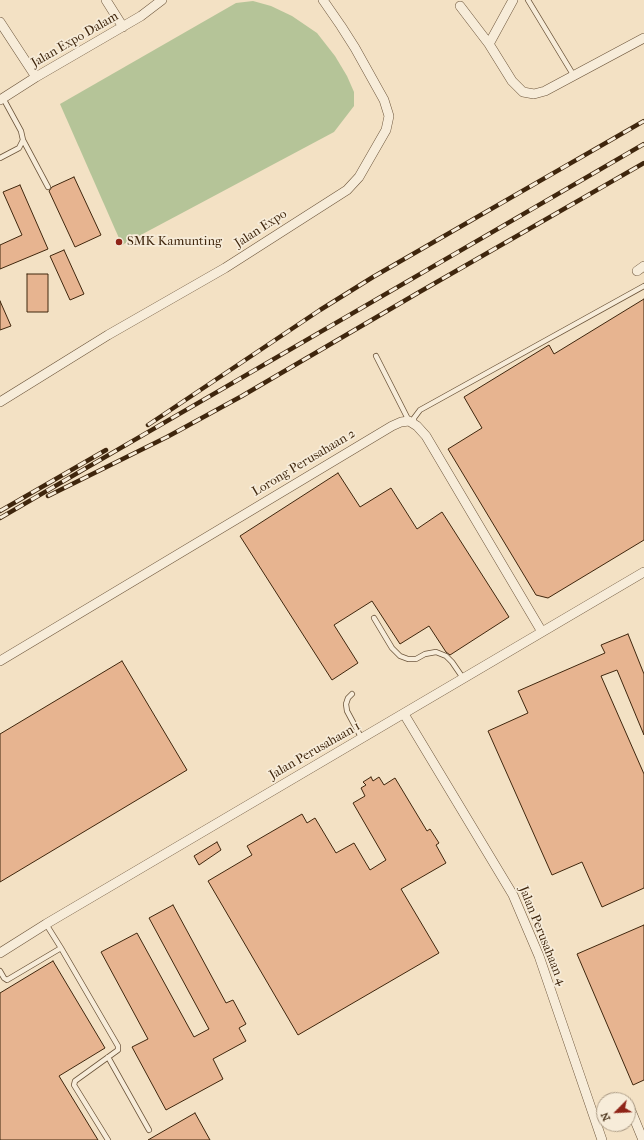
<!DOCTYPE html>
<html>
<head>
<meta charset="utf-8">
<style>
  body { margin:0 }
  #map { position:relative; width:644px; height:1140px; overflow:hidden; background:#f3e1c4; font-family:"IM FELL French Canon",serif }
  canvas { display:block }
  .north { position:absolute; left:596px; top:1092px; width:40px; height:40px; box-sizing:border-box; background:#f7ecd9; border:1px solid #ad9d87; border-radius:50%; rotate:246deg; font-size:11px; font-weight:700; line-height:16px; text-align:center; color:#3f260d }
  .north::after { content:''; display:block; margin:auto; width:14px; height:18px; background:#8f2418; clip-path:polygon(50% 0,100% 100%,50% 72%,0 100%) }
</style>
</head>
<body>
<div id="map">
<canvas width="644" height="1140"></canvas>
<div class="north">N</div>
</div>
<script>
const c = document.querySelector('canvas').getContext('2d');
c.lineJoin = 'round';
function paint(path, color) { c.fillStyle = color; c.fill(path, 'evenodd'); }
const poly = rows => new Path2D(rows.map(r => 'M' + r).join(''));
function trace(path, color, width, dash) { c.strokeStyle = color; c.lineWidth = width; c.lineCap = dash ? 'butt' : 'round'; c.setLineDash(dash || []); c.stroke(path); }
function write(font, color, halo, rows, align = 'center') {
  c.font = font + ' "IM FELL French Canon",serif'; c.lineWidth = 3.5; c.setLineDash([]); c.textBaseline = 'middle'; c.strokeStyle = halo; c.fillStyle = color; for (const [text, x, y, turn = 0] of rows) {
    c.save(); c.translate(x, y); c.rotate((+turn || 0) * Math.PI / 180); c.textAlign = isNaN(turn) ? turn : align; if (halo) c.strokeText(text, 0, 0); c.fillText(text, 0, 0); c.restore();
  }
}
paint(poly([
  [253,1,271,6,292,16,317,33,335,56,347,76,354,92,354,106,334,132,122,245,60,104,236,3]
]), '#b5c498');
const building = poly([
  [74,177,101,235,75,247,49,191,52,187,74,177],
  [20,185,48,249,0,269,0,245,22,235,3,192,20,185],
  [64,250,84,294,70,300,50,256,64,250],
  [27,274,48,274,48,312,27,312,27,274],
  [644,299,644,540,548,598,536,595,448,449,482,428,464,397,549,345,554,354,644,299],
  [0,301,11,326,0,330,0,301],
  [338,473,360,507,391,488,417,529,442,512,509,617,450,655,446,652,429,626,400,644,372,601,334,625,358,663,332,680,240,536,338,473],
  [628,634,644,674,644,735,617,670,601,676,644,774,644,888,602,907,582,862,552,875,488,731,528,713,518,691,605,653,601,645,628,634],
  [122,661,187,770,0,882,0,734,122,661],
  [371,777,373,781,379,777,384,785,395,778,427,831,430,829,439,843,436,845,446,863,401,889,439,953,298,1035,208,881,252,855,247,846,302,814,307,823,315,818,336,853,354,843,370,870,386,860,353,803,365,796,361,788,366,785,363,782,371,777],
  [217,842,221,850,199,865,194,856,217,842],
  [173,905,226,1003,233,1000,246,1024,239,1028,246,1041,213,1059,223,1079,166,1110,132,1047,148,1039,101,952,137,933,194,1037,209,1029,149,918,173,905],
  [644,925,644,1080,633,1085,577,954,644,925],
  [53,961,105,1048,59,1076,98,1140,0,1140,0,993,53,961],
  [195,1113,210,1140,148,1140,195,1113]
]);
paint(building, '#e7b490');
trace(building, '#3f260d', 1);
const lane = poly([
  [528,0,574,76],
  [23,140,48,187],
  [0,158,19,148,23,140,21,131,3,98],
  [376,356,409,421],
  [414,423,414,418,420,410,644,286],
  [374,618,392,648,400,656,408,659,416,659,425,654,436,652,446,656,452,662,463,678],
  [352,694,348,698,346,704,347,711,362,739],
  [61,948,118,1046,118,1050,75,1081,74,1085,108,1140],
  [0,971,4,978,7,980,61,948,46,924],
  [108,1057,149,1130]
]);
const street = poly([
  [106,0,123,27],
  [460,6,489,44,512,81,523,92,534,94,545,91,644,38],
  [0,22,36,77],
  [489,44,513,0],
  [0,100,36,77,141,16,162,0],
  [637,271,644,266],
  [0,402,108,335,225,268,347,190,359,177,386,130,389,116,384,100,355,48,341,26,323,0],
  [0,661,392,426,401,422,409,421,417,426,426,436,542,632],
  [404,714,513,895,539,956,602,1140],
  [0,953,46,924,644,572],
  [629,1106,643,1140]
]);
trace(lane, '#6c553b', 6);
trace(street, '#6c553b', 10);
trace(lane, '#f7ecd9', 4.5);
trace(street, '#f7ecd9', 9);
const rail = poly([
  [148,425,320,310,373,277,644,121],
  [48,496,167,437,242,396,416,294,644,163],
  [0,511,106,450],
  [0,518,644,144]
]);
trace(rail, '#3f260d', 4.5);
trace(rail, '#f7ecd9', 3, [9]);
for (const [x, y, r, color] of [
  [119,242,4,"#8f2418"]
]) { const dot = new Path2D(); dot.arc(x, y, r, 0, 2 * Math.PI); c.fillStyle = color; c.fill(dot); trace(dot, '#f7ecd9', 1.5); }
write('13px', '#3f260d', '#f7ecd9', [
  ["Jalan Expo Dalam",75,40,-30],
  ["Jalan Expo",261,229,-33],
  ["Lorong Perusahaan 2",304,463,-31],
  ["Jalan Perusahaan 1",315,751,-30],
  ["Jalan Perusahaan 4",542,936,68]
]);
write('13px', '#3f260d', '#f7ecd9', [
  ["SMK Kamunting",127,242]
], 'left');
</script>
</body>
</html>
